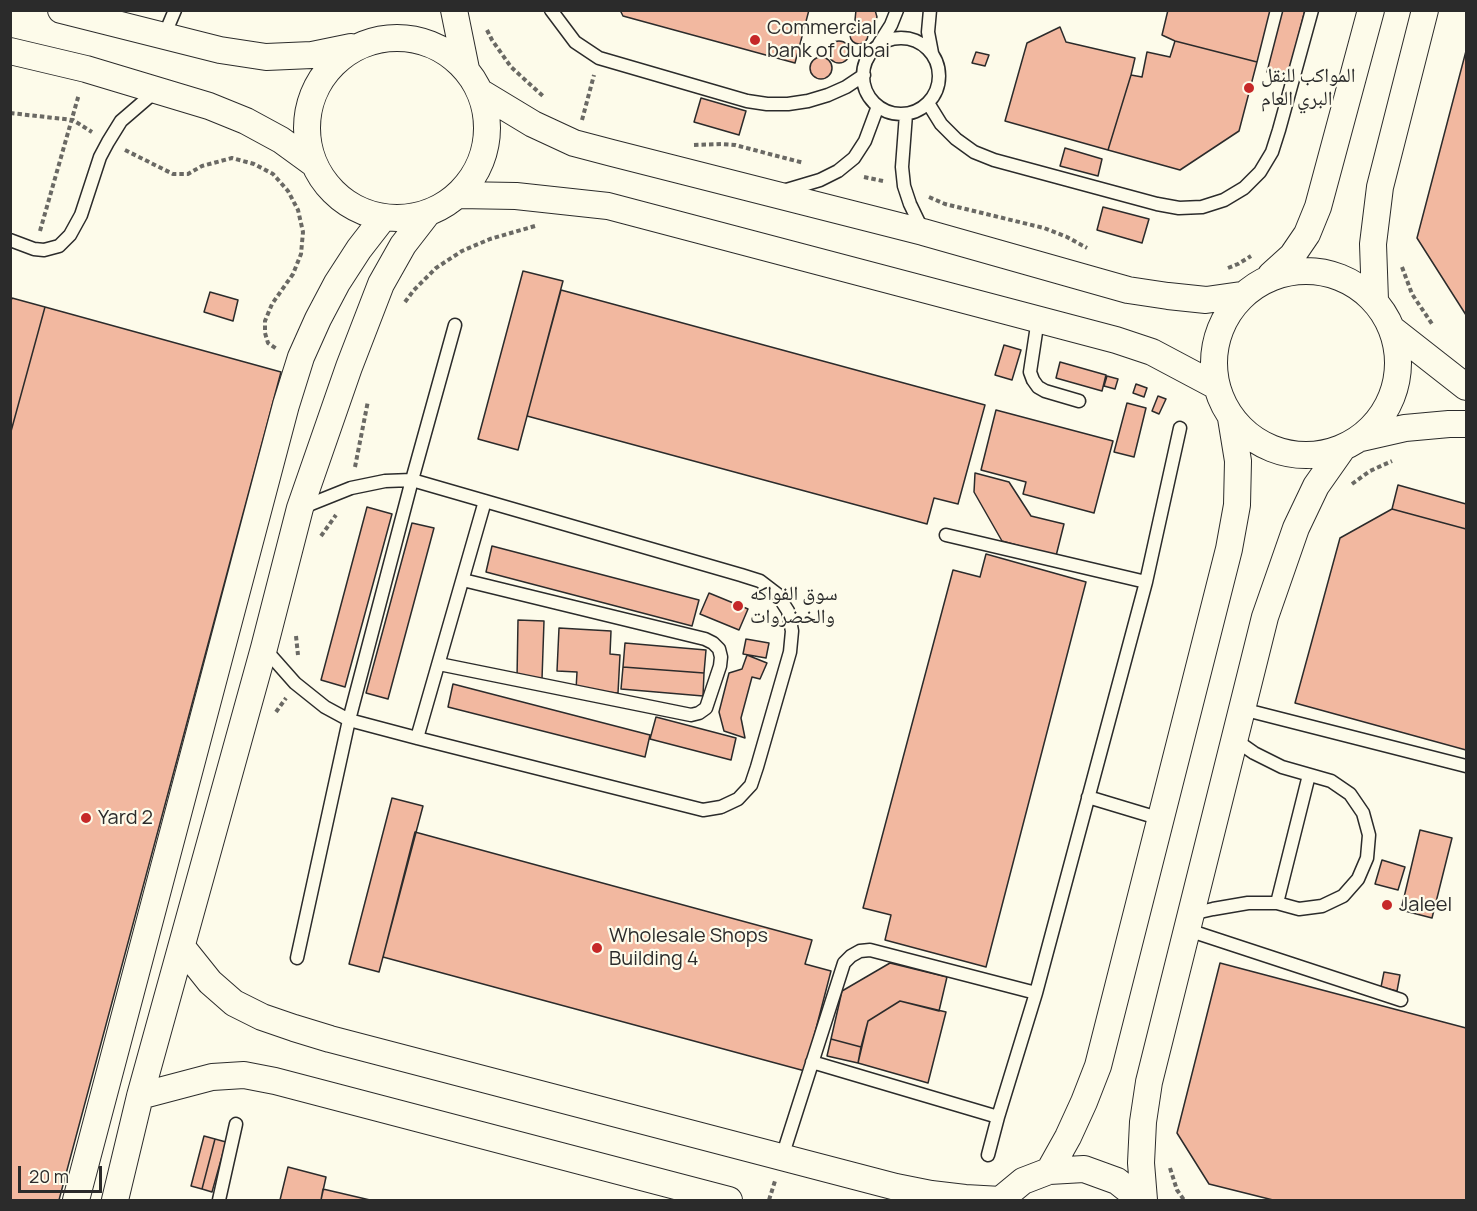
<!DOCTYPE html>
<html>
<head>
<meta charset="utf-8">
<style>
  body { margin:0 }
  #map { position:relative; width:1477px; height:1211px; overflow:hidden; background:#fdfbea; font-family:Manrope,sans-serif }
  canvas { display:block }
  .frame { position:absolute; inset:0; border:12px solid #2b2b2b; pointer-events:none }
  .scale { position:absolute; left:18px; top:1166px; width:84px; height:27px; box-sizing:border-box; border:3px solid #2b2b2b; border-top:0; padding-left:8px; font-size:18px; line-height:21px; white-space:nowrap; color:#2b2b2b; -webkit-text-stroke:4px #fdfbea; paint-order:stroke }
</style>
</head>
<body>
<div id="map">
<canvas width="1477" height="1211"></canvas>
<div class="frame"></div>
<div class="scale">20 m</div>
</div>
<script>
const c = document.querySelector('canvas').getContext('2d');
c.lineJoin = 'round';
function paint(path, color) { c.fillStyle = color; c.fill(path, 'evenodd'); }
const poly = rows => new Path2D(rows.map(r => 'M' + r).join(''));
function trace(path, color, width, dash) { c.strokeStyle = color; c.lineWidth = width; c.lineCap = dash ? 'butt' : 'round'; c.setLineDash(dash || []); c.stroke(path); }
function write(font, color, halo, rows, align = 'center') {
  c.font = font + ' Manrope,"Noto Naskh Arabic",sans-serif'; c.lineWidth = 4.5; c.setLineDash([]); c.textBaseline = 'middle'; c.strokeStyle = halo; c.fillStyle = color; for (const [text, x, y, turn = 0] of rows) {
    c.save(); c.translate(x, y); c.rotate((+turn || 0) * Math.PI / 180); c.textAlign = isNaN(turn) ? turn : align; if (halo) c.strokeText(text, 0, 0); c.fillText(text, 0, 0); c.restore();
  }
}
const building = poly([
  [620,10,809,10,795,63,623,16,620,10],
  [856,10,875,10,877,17,875,22,870,26,865,26,859,24,855,20,856,10],
  [1168,10,1270,10,1257,62,1175,41,1162,35,1168,10],
  [1283,10,1305,10,1288,77,1267,72,1283,10],
  '850 35a9 9 0 1 1 18 0a9 9 0 1 1-18 0Z',
  [1060,27,1066,42,1135,58,1131,75,1108,150,1005,121,1027,43,1060,27],
  [1175,41,1257,62,1239,131,1180,170,1108,150,1131,75,1142,77,1147,52,1170,57,1175,41],
  '828 52a11 11 0 1 1 22 0a11 11 0 1 1-22 0Z',
  [1466,51,1466,315,1417,238,1466,51],
  [976,52,989,55,985,66,972,63,976,52],
  '810 68a11 11 0 1 1 22 0a11 11 0 1 1-22 0Z',
  [701,98,746,111,739,135,694,122,701,98],
  [1065,148,1102,159,1098,176,1060,166,1065,148],
  [1103,207,1149,219,1142,243,1097,230,1103,207],
  [523,271,563,281,518,450,478,439,523,271],
  [561,290,985,405,958,504,934,498,927,524,527,416,561,290],
  [210,292,238,300,233,321,204,312,210,292],
  [12,298,45,307,10,435,10,304,12,298],
  [45,307,281,372,59,1200,10,1200,10,435,45,307],
  [1004,345,1021,350,1012,380,995,375,1004,345],
  [1060,362,1106,375,1102,391,1056,378,1060,362],
  [1107,376,1118,379,1115,389,1104,386,1107,376],
  [1136,384,1147,388,1144,397,1133,393,1136,384],
  [1158,396,1166,399,1159,414,1152,411,1158,396],
  [1127,403,1146,408,1134,457,1114,452,1127,403],
  [996,410,1113,441,1094,513,1023,494,1026,482,981,470,996,410],
  [975,473,1009,482,1031,516,1064,524,1056,556,1002,541,974,492,975,473],
  [1398,485,1466,504,1466,529,1392,509,1398,485],
  [367,507,392,514,345,687,321,680,367,507],
  [1392,509,1466,529,1466,750,1295,703,1340,538,1392,509],
  [412,523,434,528,388,699,366,693,412,523],
  [492,546,699,600,692,626,486,572,492,546],
  [986,554,1086,582,986,967,885,940,891,915,863,908,953,570,980,577,986,554],
  [709,593,748,609,739,630,700,614,709,593],
  [518,620,544,621,542,679,517,679,518,620],
  [559,628,611,631,610,654,620,655,618,693,576,690,577,672,557,671,559,628],
  [746,639,769,643,766,658,743,654,746,639],
  [625,643,706,650,704,673,623,667,625,643],
  [747,655,767,663,760,679,752,677,741,718,745,738,724,731,719,712,729,673,742,669,747,655],
  [623,667,704,673,703,696,621,689,623,667],
  [453,684,650,735,645,757,448,707,453,684],
  [656,717,736,738,731,760,650,739,656,717],
  [392,798,423,806,379,972,349,964,392,798],
  [1420,830,1452,838,1432,918,1401,910,1420,830],
  [415,832,812,940,805,964,831,971,805,1071,383,957,415,832],
  [1382,860,1405,867,1398,890,1375,884,1382,860],
  [890,963,947,977,939,1011,900,1001,868,1021,861,1047,831,1039,842,991,890,963],
  [1220,963,1466,1028,1466,1200,1273,1200,1209,1184,1177,1133,1220,963],
  [1384,972,1400,975,1397,991,1381,987,1384,972],
  [900,1001,946,1012,928,1083,858,1063,868,1021,900,1001],
  [831,1039,861,1047,858,1063,827,1056,831,1039],
  [204,1136,215,1139,202,1189,191,1186,204,1136],
  [215,1139,226,1142,212,1192,202,1189,215,1139],
  [288,1167,326,1177,321,1200,280,1200,288,1167],
  [323,1189,370,1200,321,1200,323,1189]
]);
paint(building, '#f2b8a0');
trace(building, '#2b2b2b', 1.5);
const service = poly([
  [551,10,575,42,599,58,747,101,767,104,788,104,808,101,828,95,846,87,864,75],
  [930,10,928,32,932,53],
  [164,36,175,10],
  '863 76a38 38 0 1 1 76 0a38 38 0 1 1-76 0Z',
  [879,44,891,25,897,10],
  [928,103,941,124,956,139,974,152,994,160,1157,204,1179,208,1202,207,1224,200,1244,188,1260,172,1272,152,1279,130,1312,10],
  [906,114,902,167,904,186,910,204,923,231],
  [783,191,820,180,838,171,854,158,865,141,878,106],
  [10,240,34,249,44,250,59,246,70,235,81,215,100,157,108,142,121,121,157,90],
  [1038,319,1030,372,1033,380,1038,387,1045,391,1079,401],
  [946,535,1146,582],
  [264,648,295,683,325,707,349,720,417,738,703,810,721,807,738,799,751,785,757,767,790,652,792,631,788,611,777,594,760,581,741,575,412,480,385,481,351,488,301,508],
  [439,664,691,715,699,713,706,708,720,666,721,657,719,649,713,643,705,639,463,580],
  [1242,709,1466,766],
  [417,738,485,501],
  [1088,797,1161,819],
  [1277,903,1309,775],
  [1191,914,1213,909,1248,903,1277,903,1299,909,1322,906,1343,896,1358,879,1367,858,1369,835,1363,813,1350,794,1331,781,1282,767,1254,753,1234,739],
  [1188,930,1401,1000],
  [297,958,349,720,412,480,455,325],
  [812,1062,998,1117],
  [988,1155,998,1117,1036,993,1146,582,1180,428],
  [782,1157,844,963,851,956,860,951,870,950,1036,993],
  [219,1200,236,1124]
]);
const minor = poly([
  [61,10,220,50,266,57,312,55,351,47],
  [454,10,466,69],
  '307 128a90 90 0 1 1 180 0a90 90 0 1 1-180 0Z',
  [10,51,86,69,209,106,246,121,281,140,314,164],
  [480,92,533,124,574,143,612,153,923,232,1128,290,1168,296,1206,300,1241,295],
  [458,195,516,196,608,206,1116,340,1152,352,1216,386],
  '1214 363a92 92 0 1 1 184 0a92 92 0 1 1-184 0Z',
  [1271,275,1292,256,1307,234,1318,207,1371,10],
  [1375,300,1373,244,1380,187,1425,10],
  [1392,329,1466,387],
  [1361,438,1405,428,1449,424,1466,424],
  [182,947,210,982,234,1003,262,1017,294,1028,330,1039,896,1187,931,1194,965,1198,1001,1200],
  [140,1096,212,1077,244,1075,275,1081,317,1092,729,1200],
  [1049,1171,1068,1137,1084,1102,1098,1066,1229,549,1237,505,1238,461,1231,418],
  [76,1200,286,405,301,357,318,319,337,283,359,249,383,218],
  [115,1200,140,1096,264,648,300,508,349,367,381,284,403,245,427,214],
  [1000,1200,1023,1181,1049,1171,1084,1169,1117,1181,1141,1200],
  [1144,1200,1141,1163,1143,1122,1149,1082,1265,617,1296,528,1316,486,1342,449]
]);
trace(service, '#2b2b2b', 15);
trace(minor, '#2b2b2b', 28);
trace(poly([
  [487,30,492,40,511,67,544,97],
  [10,113,73,120,92,132],
  [582,120,594,75],
  [694,145,722,144,735,145,804,163],
  [125,150,173,174,188,174,202,166,232,158,254,164,273,174,288,191,298,210,303,232,301,254,293,274,272,304,265,321,265,333,268,343,277,349],
  [864,177,883,181],
  [929,197,945,204,1044,228,1067,237,1087,248],
  [40,231,79,94],
  [1402,267,1412,294,1432,324],
  [1228,268,1238,264,1251,256],
  [405,302,414,290,436,268,462,251,490,239,535,226],
  [355,467,368,401],
  [1352,484,1370,471,1392,461],
  [321,536,336,515],
  [296,636,298,655],
  [276,712,286,698],
  [1170,1168,1177,1190,1184,1200],
  [769,1200,775,1181]
]), '#6a6964', 4, [4.5, 3]);
trace(service, '#fdfbea', 12);
trace(minor, '#fdfbea', 26);
for (const [x, y, r, color] of [
  [755,40,6,"#c62828"],
  [1249,88,6,"#c62828"],
  [738,606,6,"#c62828"],
  [86,818,6,"#c62828"],
  [1387,905,6,"#c62828"],
  [597,948,6,"#c62828"]
]) { const dot = new Path2D(); dot.arc(x, y, r, 0, 2 * Math.PI); c.fillStyle = color; c.fill(dot); trace(dot, '#fdfbea', 2); }
write('20px', '#2b2b2b', '#fdfbea', [
  ["Commercial",767,28],
  ["bank of dubai",767,51],
  ["المواكب للنقل",1261,76],
  ["البري العام",1261,99],
  ["سوق الفواكه",750,594],
  ["والخضروات",750,617],
  ["Yard 2",98,818],
  ["Jaleel",1399,905],
  ["Wholesale Shops",609,936],
  ["Building 4",609,959]
], 'left');
</script>
</body>
</html>
